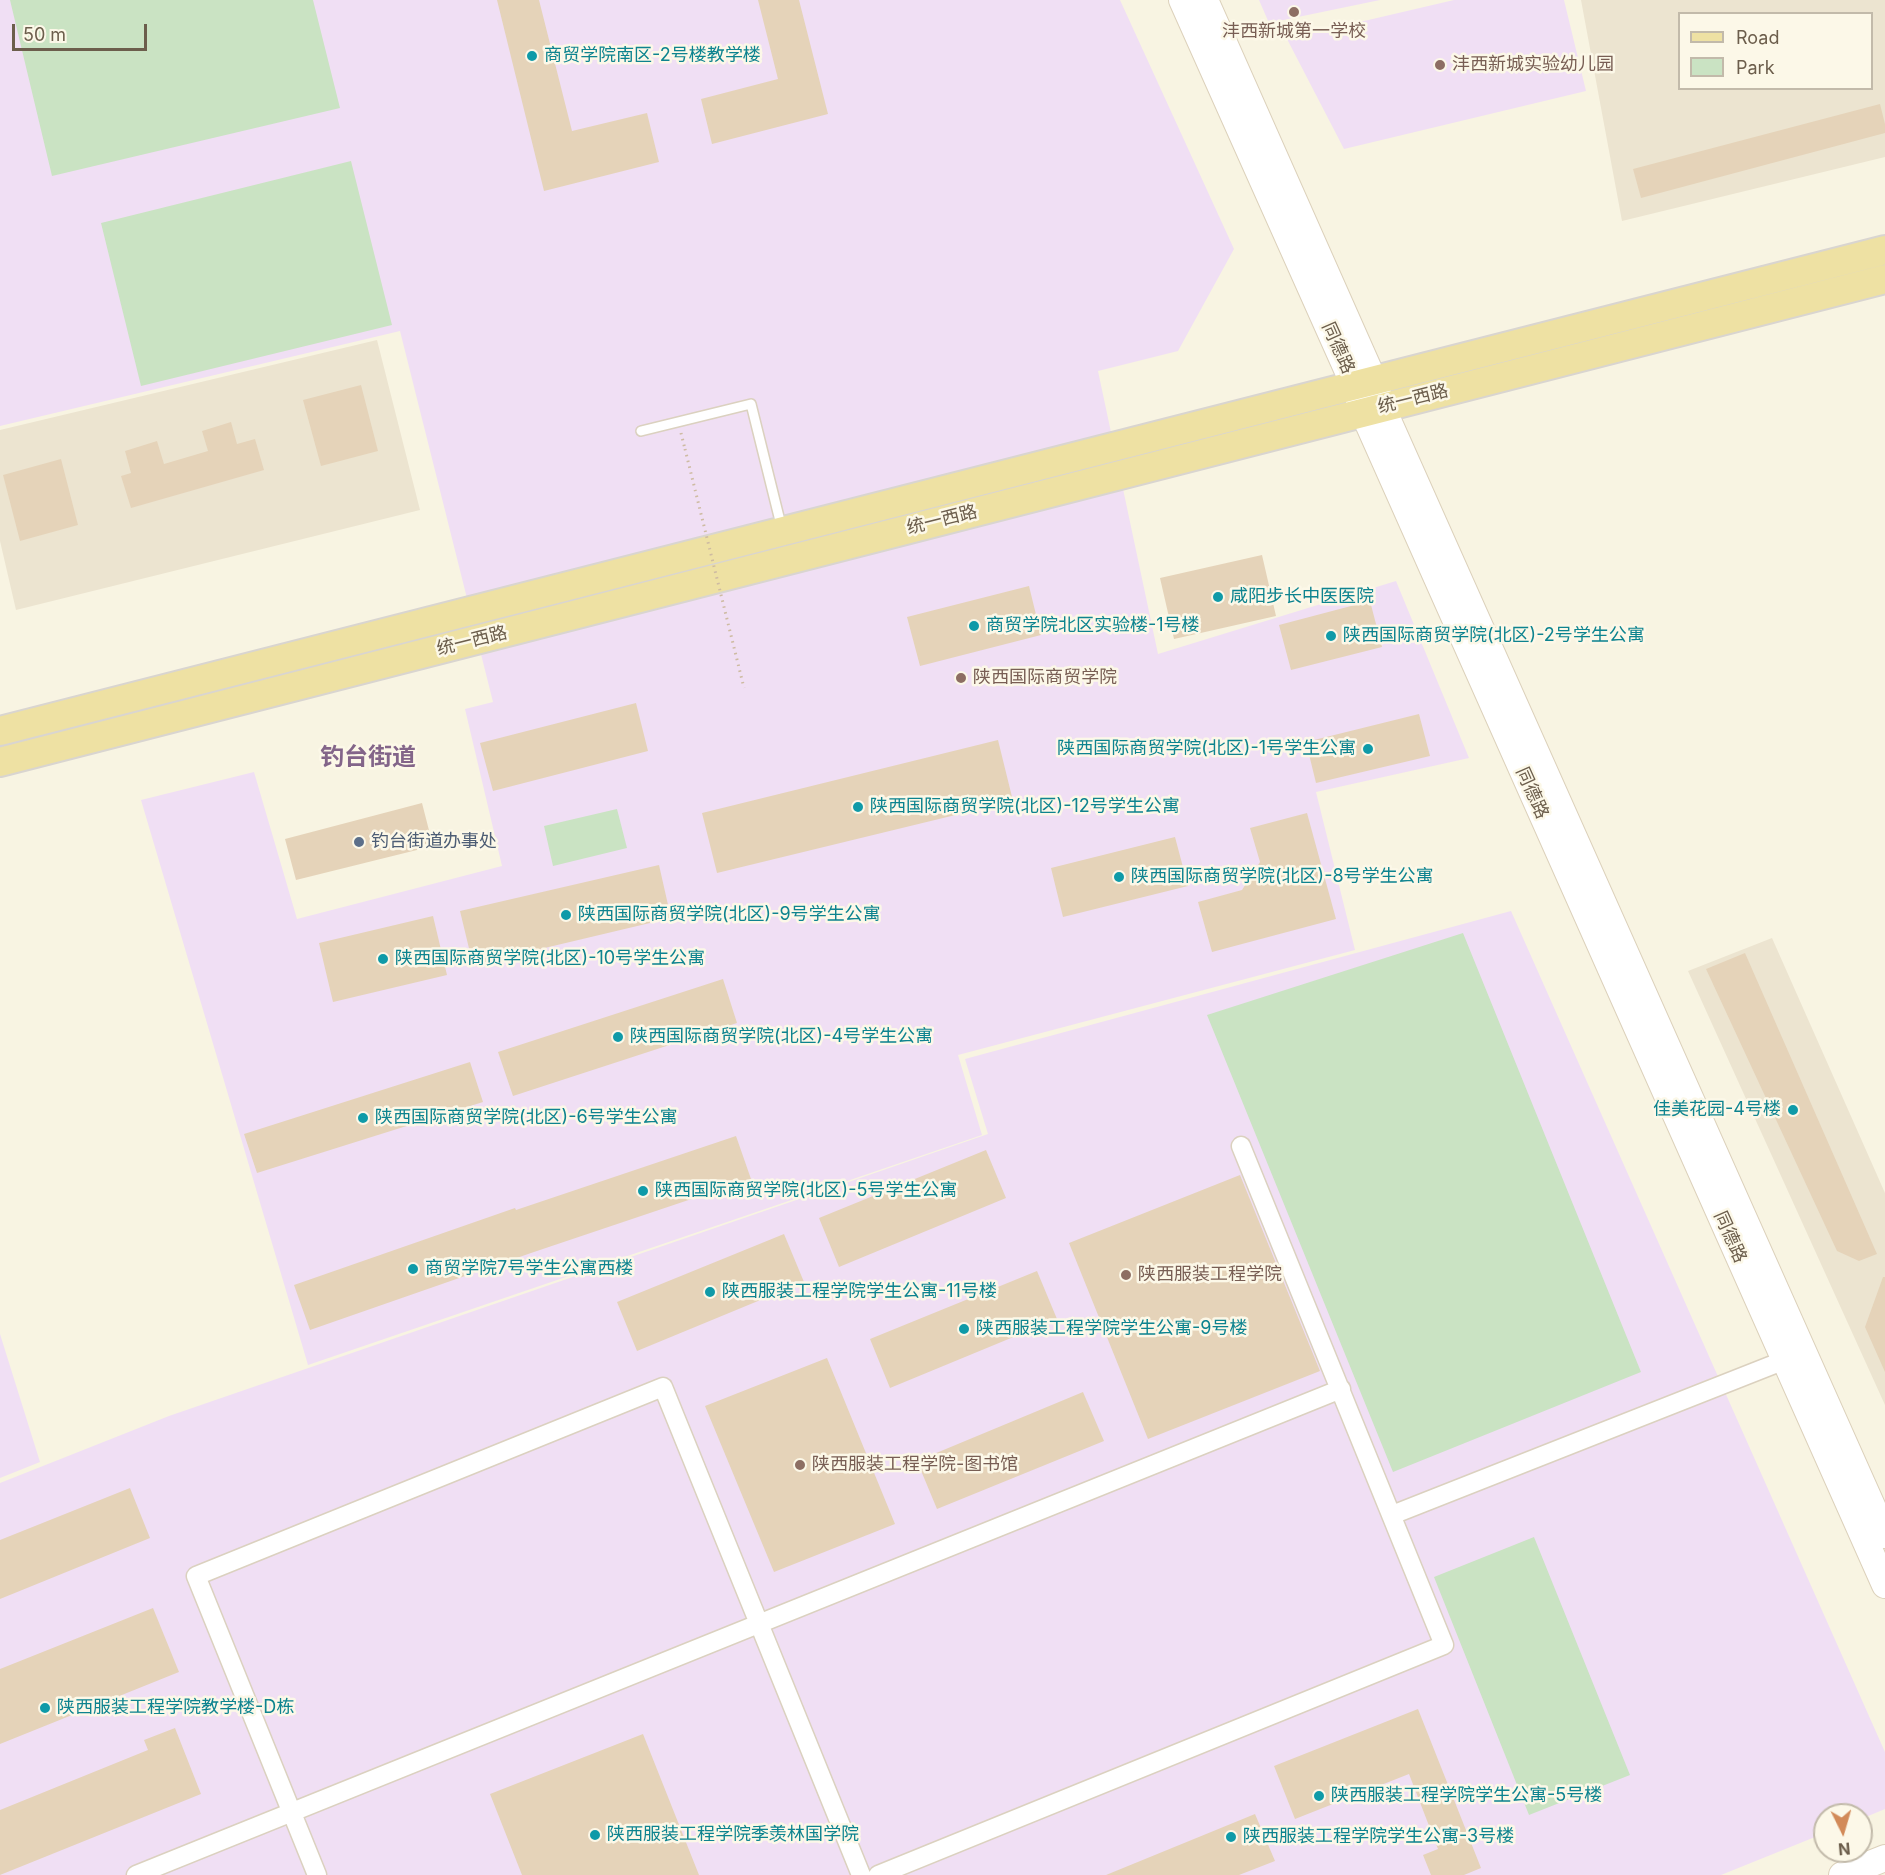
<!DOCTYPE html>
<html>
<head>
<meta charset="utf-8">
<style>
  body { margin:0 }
  #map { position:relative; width:1885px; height:1875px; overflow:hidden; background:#f8f4e2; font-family:Inter,sans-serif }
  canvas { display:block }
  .legend { position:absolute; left:1678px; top:12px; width:195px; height:78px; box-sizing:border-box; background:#fcf8e8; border:2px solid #c2baaa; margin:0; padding:8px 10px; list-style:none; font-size:18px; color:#6c5e4c }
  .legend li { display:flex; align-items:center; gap:12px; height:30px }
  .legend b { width:30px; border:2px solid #c2baaa }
  .north { position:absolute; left:1813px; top:1803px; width:60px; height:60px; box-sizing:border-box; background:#fcf8e8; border:2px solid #c2baaa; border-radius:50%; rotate:175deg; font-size:16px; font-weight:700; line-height:24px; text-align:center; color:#6c5e4c }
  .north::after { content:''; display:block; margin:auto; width:21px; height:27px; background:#d28a58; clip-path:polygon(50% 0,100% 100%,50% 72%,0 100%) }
  .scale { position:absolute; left:12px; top:24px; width:135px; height:27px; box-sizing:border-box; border:3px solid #6c5e4c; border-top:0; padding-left:8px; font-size:18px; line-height:21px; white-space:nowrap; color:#6c5e4c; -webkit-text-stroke:4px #fcf8e8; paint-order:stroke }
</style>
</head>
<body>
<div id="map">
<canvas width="1885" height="1875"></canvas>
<ul class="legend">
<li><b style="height:8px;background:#eee1a3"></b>Road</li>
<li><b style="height:16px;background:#cae3c3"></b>Park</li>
</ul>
<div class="north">N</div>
<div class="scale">50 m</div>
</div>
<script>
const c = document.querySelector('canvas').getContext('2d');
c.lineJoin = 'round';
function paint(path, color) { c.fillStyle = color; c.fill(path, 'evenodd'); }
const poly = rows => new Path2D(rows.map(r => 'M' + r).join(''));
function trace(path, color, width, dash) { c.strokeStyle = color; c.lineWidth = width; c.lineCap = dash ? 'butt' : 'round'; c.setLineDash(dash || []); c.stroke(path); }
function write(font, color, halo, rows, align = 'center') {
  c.font = font + ' Inter,"Noto Sans SC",sans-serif'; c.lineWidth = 5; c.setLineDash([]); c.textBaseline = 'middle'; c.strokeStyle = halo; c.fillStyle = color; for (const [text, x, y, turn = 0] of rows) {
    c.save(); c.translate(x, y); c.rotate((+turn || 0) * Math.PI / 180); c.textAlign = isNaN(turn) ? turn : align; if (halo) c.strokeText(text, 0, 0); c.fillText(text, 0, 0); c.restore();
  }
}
paint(poly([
  [1581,0,1885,0,1885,157,1622,221],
  [1680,14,1872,14,1872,88,1680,88],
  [377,340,420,510,16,610,0,541,0,430],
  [1772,938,1885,1193,1885,1405,1688,971]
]), '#ece4d0');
paint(poly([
  [0,0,1120,0,1234,249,1178,351,1098,371,1158,654,1396,581,1469,758,1316,792,1355,950,958,1055,982,1135,308,1365,141,800,254,772,297,919,502,866,465,709,493,702,400,331,0,426],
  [1259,0,1380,0,1269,23],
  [1454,0,1564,0,1586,91,1344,149,1287,39],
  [1511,911,1885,1752,1885,1809,1861,1819,1861,1815,1825,1815,1825,1833,1721,1875,0,1875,0,1483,169,1416,988,1134,965,1059],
  [0,1334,40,1462,0,1478]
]), '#f0dff4');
paint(poly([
  [10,0,313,0,340,108,52,176],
  [351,161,392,325,141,386,101,223],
  [617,809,627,848,553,866,544,826],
  [1463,933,1641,1372,1393,1472,1207,1015],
  [1534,1537,1630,1775,1529,1815,1434,1577]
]), '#cae3c3');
paint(poly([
  [497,0,539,0,572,131,647,113,659,162,544,191],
  [758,0,799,0,828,114,712,144,701,99,778,79],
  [1880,104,1885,124,1885,133,1641,198,1633,169],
  [361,385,378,451,321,466,303,400],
  [231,422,237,444,255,439,264,470,131,508,121,476,131,473,125,451,157,441,164,464,208,451,202,431],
  [61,459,78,525,20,541,3,475],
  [1262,555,1276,616,1174,639,1160,578],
  [1029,586,1041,635,920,666,907,617],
  [1370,601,1382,647,1291,670,1279,625],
  [636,703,648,751,493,791,480,743],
  [1419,714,1430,756,1316,783,1306,742],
  [998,740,1013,801,717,873,702,813],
  [422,803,433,846,296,880,285,839],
  [1307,813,1336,919,1212,952,1198,902,1242,890,1260,862,1250,828],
  [1175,837,1188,886,1063,917,1051,868],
  [659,865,671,918,473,965,460,911],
  [433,916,447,975,333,1002,319,943],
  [1745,953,1877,1254,1859,1261,1837,1251,1706,969],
  [723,979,737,1023,513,1096,498,1052],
  [470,1062,483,1102,257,1173,244,1134],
  [736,1136,751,1179,531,1253,310,1330,294,1285,515,1208,516,1210],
  [986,1150,1006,1198,839,1267,819,1218],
  [1240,1175,1320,1371,1148,1439,1069,1243],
  [784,1234,804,1282,637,1351,617,1302],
  [1037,1271,1057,1319,890,1388,870,1339],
  [1883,1277,1885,1277,1885,1372,1865,1327],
  [827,1358,895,1524,774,1572,705,1406],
  [1083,1392,1104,1441,937,1509,917,1461],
  [130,1488,150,1538,0,1599,0,1540],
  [153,1608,179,1672,0,1744,0,1669],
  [1418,1709,1481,1868,1464,1875,1431,1875,1423,1855,1438,1849,1409,1774,1295,1819,1274,1766],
  [175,1728,201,1794,0,1875,0,1810,148,1750,144,1740],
  [643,1734,699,1875,522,1875,490,1794],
  [1255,1814,1275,1861,1239,1875,1106,1875]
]), '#e5d3b9');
const lane = poly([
  [641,431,751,404,782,529]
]);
const street = poly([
  [1392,1515,1785,1360],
  [136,1875,1341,1389],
  [317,1875,196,1576,663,1387,861,1875],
  [878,1875,1444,1645,1241,1146]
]);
const secondary = poly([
  [1182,0,1354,385,1363,412,1885,1585],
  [1205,0,1374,381,1382,407,1885,1535],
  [1842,1875,1885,1858]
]);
const primary = poly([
  [0,731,1885,250],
  [0,762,1885,279]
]);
trace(lane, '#dbd1bf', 12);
trace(street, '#dbd1bf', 21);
trace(secondary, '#dcd1bb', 28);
trace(primary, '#d9d5d0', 32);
trace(poly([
  [681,433,685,449]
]), '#cebba2', 3, [1.5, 4.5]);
trace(lane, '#fff', 9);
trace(street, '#fff', 18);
trace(secondary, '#fff', 26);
trace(primary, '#eee1a3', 28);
trace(poly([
  [685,449,744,688]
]), '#cebba2', 3, [1.5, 4.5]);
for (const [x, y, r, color] of [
  [1294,12,6,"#8d6e63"],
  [532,56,6,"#0f9aa8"],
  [1440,65,6,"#8d6e63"],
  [1218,597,6,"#0f9aa8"],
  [974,626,6,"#0f9aa8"],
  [1331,636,6,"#0f9aa8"],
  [961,678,6,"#8d6e63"],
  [1368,749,6,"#0f9aa8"],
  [858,807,6,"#0f9aa8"],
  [359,842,6,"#5c6f8a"],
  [1119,877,6,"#0f9aa8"],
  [566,915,6,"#0f9aa8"],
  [383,959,6,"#0f9aa8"],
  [618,1037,6,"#0f9aa8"],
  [1793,1110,6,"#0f9aa8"],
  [363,1118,6,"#0f9aa8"],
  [643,1191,6,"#0f9aa8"],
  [413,1269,6,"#0f9aa8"],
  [1126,1275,6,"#8d6e63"],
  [710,1292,6,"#0f9aa8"],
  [964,1329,6,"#0f9aa8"],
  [800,1465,6,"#8d6e63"],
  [45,1708,6,"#0f9aa8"],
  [1319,1796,6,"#0f9aa8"],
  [595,1835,6,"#0f9aa8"],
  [1231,1837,6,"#0f9aa8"]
]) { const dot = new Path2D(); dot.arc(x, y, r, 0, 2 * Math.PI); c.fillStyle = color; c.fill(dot); trace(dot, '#fcf8e8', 2); }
write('18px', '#785e54', '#fcf8e8', [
  ["沣西新城第一学校",1294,32,"center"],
  ["沣西新城实验幼儿园",1452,65],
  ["陕西国际商贸学院",973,678],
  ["陕西服装工程学院",1138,1275],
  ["陕西服装工程学院-图书馆",812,1465]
], 'left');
write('18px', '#0d838f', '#fcf8e8', [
  ["商贸学院南区-2号楼教学楼",544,56],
  ["咸阳步长中医医院",1230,597],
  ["商贸学院北区实验楼-1号楼",986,626],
  ["陕西国际商贸学院(北区)-2号学生公寓",1343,636],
  ["陕西国际商贸学院(北区)-1号学生公寓",1356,749,"right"],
  ["陕西国际商贸学院(北区)-12号学生公寓",870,807],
  ["陕西国际商贸学院(北区)-8号学生公寓",1131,877],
  ["陕西国际商贸学院(北区)-9号学生公寓",578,915],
  ["陕西国际商贸学院(北区)-10号学生公寓",395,959],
  ["陕西国际商贸学院(北区)-4号学生公寓",630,1037],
  ["佳美花园-4号楼",1781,1110,"right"],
  ["陕西国际商贸学院(北区)-6号学生公寓",375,1118],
  ["陕西国际商贸学院(北区)-5号学生公寓",655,1191],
  ["商贸学院7号学生公寓西楼",425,1269],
  ["陕西服装工程学院学生公寓-11号楼",722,1292],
  ["陕西服装工程学院学生公寓-9号楼",976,1329],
  ["陕西服装工程学院教学楼-D栋",57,1708],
  ["陕西服装工程学院学生公寓-5号楼",1331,1796],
  ["陕西服装工程学院季羡林国学院",607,1835],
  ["陕西服装工程学院学生公寓-3号楼",1243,1837]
], 'left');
write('18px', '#6c5e4c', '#fcf8e8', [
  ["同德路",1338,348,66],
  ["统一西路",1413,399,-14],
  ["统一西路",942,520,-14],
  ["统一西路",472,641,-14],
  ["同德路",1532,793,66],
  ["同德路",1730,1237,66]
]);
write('18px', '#4e5e75', '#fcf8e8', [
  ["钓台街道办事处",371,842]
], 'left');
write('bold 24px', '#836589', '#fcf8e8', [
  ["钓台街道",368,758]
]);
</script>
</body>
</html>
